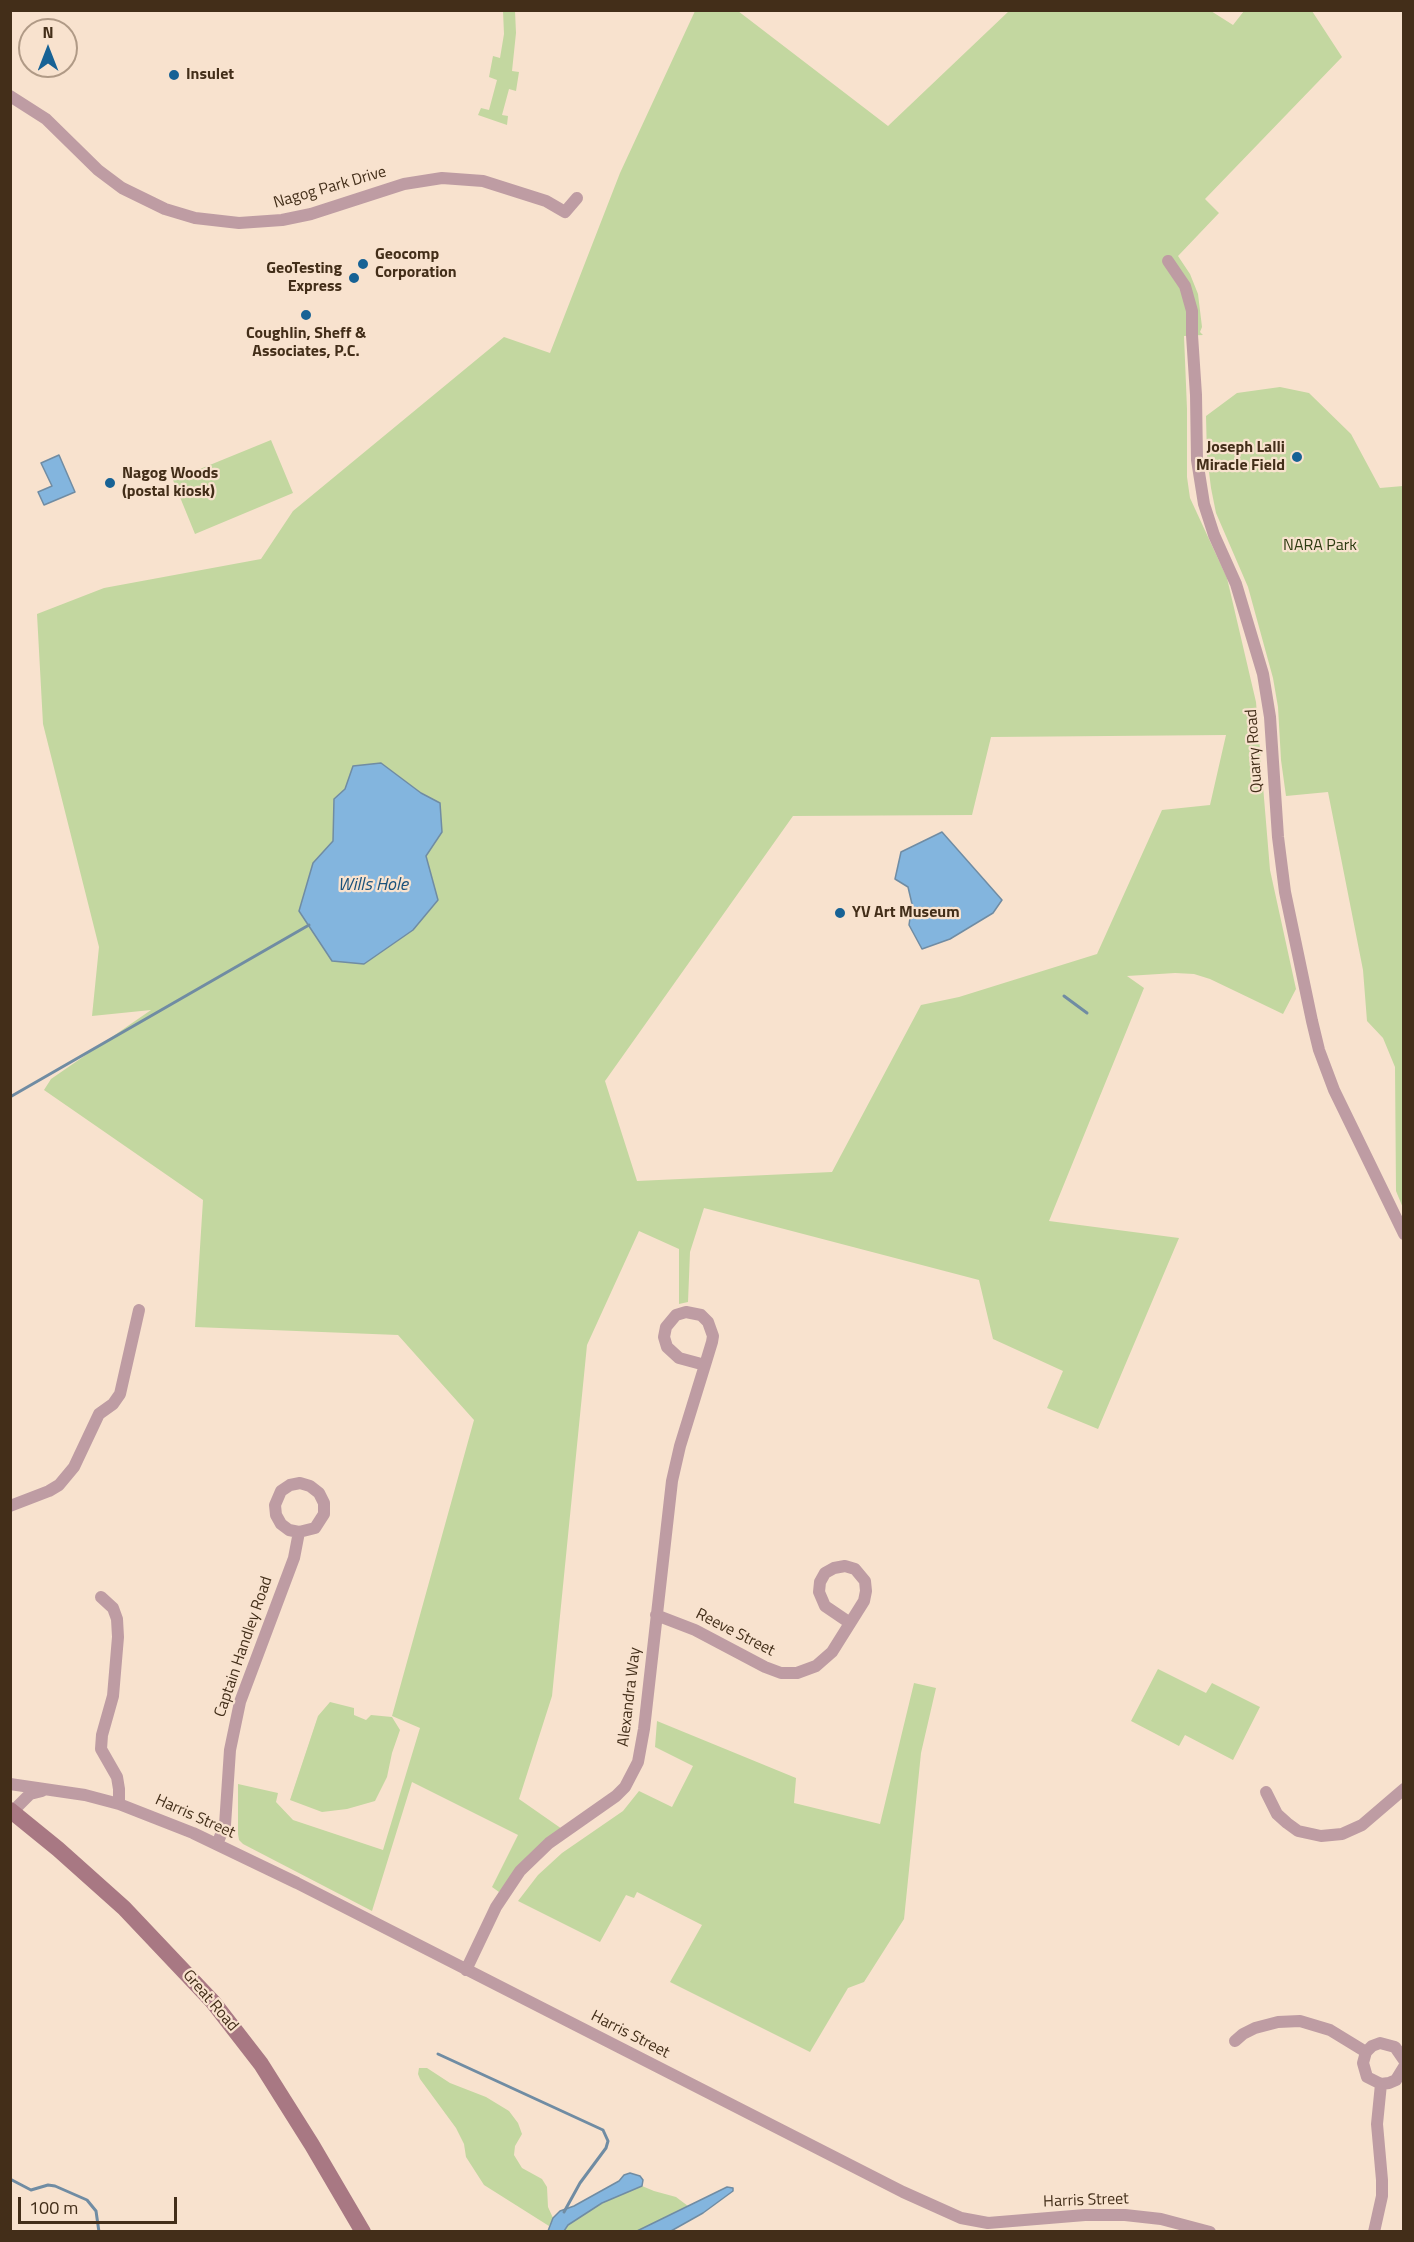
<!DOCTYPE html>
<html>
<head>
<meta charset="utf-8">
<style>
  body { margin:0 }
  #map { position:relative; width:1414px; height:2242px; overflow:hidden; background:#f8e2ce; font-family:"Titillium Web",sans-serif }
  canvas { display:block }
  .frame { position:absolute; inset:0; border:12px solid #432e19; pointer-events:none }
  .north { position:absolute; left:18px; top:18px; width:60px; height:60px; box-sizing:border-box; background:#f8e2ce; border:2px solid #b09a86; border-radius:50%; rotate:0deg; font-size:16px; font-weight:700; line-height:24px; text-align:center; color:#432e19 }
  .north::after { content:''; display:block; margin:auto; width:21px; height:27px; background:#176295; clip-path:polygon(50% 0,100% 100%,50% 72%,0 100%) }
  .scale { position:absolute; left:18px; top:2197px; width:159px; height:27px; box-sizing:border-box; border:3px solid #432e19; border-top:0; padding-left:8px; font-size:18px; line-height:21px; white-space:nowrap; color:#432e19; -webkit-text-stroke:4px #f8e2ce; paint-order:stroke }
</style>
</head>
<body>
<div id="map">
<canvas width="1414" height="2242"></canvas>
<div class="frame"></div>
<div class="north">N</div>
<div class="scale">100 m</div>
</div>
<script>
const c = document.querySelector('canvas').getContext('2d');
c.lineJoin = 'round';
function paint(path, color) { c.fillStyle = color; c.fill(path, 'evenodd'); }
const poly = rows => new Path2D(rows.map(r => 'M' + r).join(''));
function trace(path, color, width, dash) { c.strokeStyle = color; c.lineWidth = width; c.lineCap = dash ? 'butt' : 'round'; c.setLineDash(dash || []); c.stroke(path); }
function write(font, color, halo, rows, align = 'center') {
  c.font = font + ' "Titillium Web",sans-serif'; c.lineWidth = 4.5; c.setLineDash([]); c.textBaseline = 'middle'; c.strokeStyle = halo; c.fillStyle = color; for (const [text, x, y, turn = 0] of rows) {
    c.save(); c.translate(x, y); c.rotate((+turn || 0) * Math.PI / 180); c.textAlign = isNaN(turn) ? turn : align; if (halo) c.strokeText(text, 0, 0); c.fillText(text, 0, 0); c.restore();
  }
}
paint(poly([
  [503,11,515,11,516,33,512,71,519,72,516,91,509,89,502,115,508,116,507,125,478,115,481,108,489,110,497,80,489,77,493,56,500,58,504,34],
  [695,11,738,11,888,126,1009,11,1211,11,1233,25,1244,11,1312,11,1342,57,1205,199,1219,213,1178,256,1190,274,1198,294,1202,327,1200,332,1203,335,1184,336,1187,409,1187,477,1190,498,1227,578,1256,702,1270,870,1296,989,1283,1014,1210,979,1194,974,1175,973,1127,976,1144,988,1049,1221,1179,1238,1098,1429,1047,1408,1063,1371,993,1339,979,1280,704,1208,690,1252,688,1302,679,1304,679,1249,639,1231,587,1345,552,1696,519,1799,562,1829,499,1892,492,1887,518,1835,412,1782,372,1911,243,1844,239,1840,238,1834,238,1784,278,1793,276,1802,293,1820,383,1850,420,1728,392,1716,474,1420,398,1335,195,1327,203,1200,44,1090,51,1079,151,1010,92,1016,99,947,43,724,37,614,104,588,261,559,293,511,504,337,550,353,620,173],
  [1226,735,1210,805,1162,810,1097,954,959,997,921,1005,832,1172,637,1181,605,1081,793,816,972,815,991,737],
  [1280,387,1309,393,1351,434,1380,488,1403,486,1403,1208,1396,1191,1395,1067,1383,1038,1367,1021,1363,970,1328,792,1286,796,1281,760,1278,707,1273,678,1248,587,1216,513,1211,488,1207,456,1206,416,1237,393],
  [271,440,293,493,195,534,173,480],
  [1158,1669,1206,1693,1212,1683,1260,1707,1233,1760,1185,1735,1179,1746,1131,1721],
  [914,1683,936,1688,921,1753,904,1919,864,1982,848,1988,810,2052,670,1982,702,1925,637,1892,634,1898,626,1895,600,1942,518,1901,538,1875,562,1853,623,1811,639,1791,672,1807,693,1766,655,1747,657,1721,796,1778,794,1803,880,1824],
  [330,1702,354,1708,354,1715,366,1720,371,1715,392,1717,400,1730,392,1753,387,1777,375,1801,347,1809,322,1812,290,1800,318,1716],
  [419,2068,427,2068,450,2083,486,2097,509,2111,518,2123,522,2134,515,2146,514,2155,522,2168,542,2179,547,2187,548,2207,553,2218,549,2226,484,2185,466,2157,464,2144,456,2128,420,2079,418,2074],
  [642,2186,654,2191,676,2197,688,2206,637,2231,564,2232,567,2225,602,2203]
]), '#c3d7a0');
const water = poly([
  [59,455,75,492,44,505,38,492,52,486,41,463,59,455],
  [381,763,421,793,440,803,442,832,426,856,438,900,413,930,364,964,332,961,299,911,313,863,333,841,334,799,345,789,353,766,381,763],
  [942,832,1002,900,993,913,950,939,922,949,909,925,912,904,908,887,895,879,901,852,942,832],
  [630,2173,640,2176,643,2180,642,2186,602,2203,568,2225,564,2231,548,2231,553,2218,560,2211,574,2206,619,2181,624,2175,630,2173],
  [727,2187,733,2188,733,2191,703,2213,671,2231,637,2231,727,2187]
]);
paint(water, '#83b5de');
trace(water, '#708ca3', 1.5);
trace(poly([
  [1064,996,1087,1013],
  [10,1097,309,925],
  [438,2054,603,2130,608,2141,606,2148,580,2183,564,2212],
  [10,2179,31,2190,48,2185,55,2186,87,2200,96,2211,99,2232]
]), '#708ca3', 3);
trace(poly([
  [10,96,46,119,98,170,122,188,165,209,195,218,239,223,282,220,311,214,404,184,442,178,483,181,546,201,565,212,577,198],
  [1168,261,1185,286,1192,311,1192,335,1196,395,1197,460,1204,504,1214,535,1236,584,1263,674,1270,717,1278,837,1285,892,1312,1021,1319,1050,1334,1090,1404,1234],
  [10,1506,49,1491,59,1485,74,1467,99,1414,113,1404,120,1394,139,1310],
  [101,1597,113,1608,117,1619,118,1637,113,1696,102,1735,101,1749,117,1777,119,1789,119,1804],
  [656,1615,695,1630,765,1667,781,1673,797,1673,816,1666,832,1652,864,1601,866,1591,865,1581,855,1569,845,1566,834,1568,825,1573,820,1582,819,1592,825,1606,850,1623],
  [10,1784,85,1795,119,1804,193,1833,297,1883,903,2192,961,2218,988,2223,1085,2215,1125,2215,1161,2219,1210,2232],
  [1266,1792,1277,1814,1287,1823,1298,1831,1321,1836,1342,1834,1362,1825,1404,1789],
  [10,1814,30,1794,42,1791],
  [217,1844,225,1825,230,1750,240,1702,294,1558,299,1532,315,1528,324,1514,324,1503,319,1493,310,1486,300,1483,290,1485,281,1491,275,1505,276,1515,281,1524,289,1530,299,1532],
  [466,1970,496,1907,520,1871,549,1843,616,1796,625,1787,638,1762,644,1729,672,1481,680,1446,705,1365,712,1342,713,1336,708,1322,701,1315,686,1312,676,1315,666,1327,664,1337,667,1347,679,1358,705,1365],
  [1235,2041,1243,2034,1255,2028,1278,2022,1300,2021,1330,2030,1366,2052],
  [1404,2060,1395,2047,1380,2043,1372,2046,1366,2052,1363,2063,1367,2077,1381,2084,1389,2083,1396,2080,1404,2067],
  [1374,2232,1382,2196,1382,2180,1377,2124,1381,2084]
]), '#be9ca3', 12);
trace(poly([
  [10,1810,58,1849,124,1908,213,2002,261,2064,312,2145,363,2232]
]), '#a87883', 16);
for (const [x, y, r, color] of [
  [174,75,6,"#176295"],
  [363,264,6,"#176295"],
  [354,278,6,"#176295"],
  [306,315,6,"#176295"],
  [1297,457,6,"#176295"],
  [110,483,6,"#176295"],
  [840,913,6,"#176295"]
]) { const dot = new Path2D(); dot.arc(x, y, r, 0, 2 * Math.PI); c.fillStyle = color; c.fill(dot); trace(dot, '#f8e2ce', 2); }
write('bold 16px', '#432e19', '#f8e2ce', [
  ["Insulet",186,75],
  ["Geocomp",375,255],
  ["Corporation",375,273],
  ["GeoTesting",342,269,"right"],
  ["Express",342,287,"right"],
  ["Coughlin, Sheff &",306,334,"center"],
  ["Associates, P.C.",306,352,"center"],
  ["Joseph Lalli",1285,448,"right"],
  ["Miracle Field",1285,466,"right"],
  ["Nagog Woods",122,474],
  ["(postal kiosk)",122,492],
  ["YV Art Museum",852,913]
], 'left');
write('16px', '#432e19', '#f8e2ce', [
  ["Nagog Park Drive",330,188,-16],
  ["Quarry Road",1255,751,-94],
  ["Reeve Street",735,1633,27],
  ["Captain Handley Road",244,1647,-71],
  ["Alexandra Way",630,1697,-83],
  ["Harris Street",195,1817,24],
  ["Great Road",210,2001,49],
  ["Harris Street",630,2035,27],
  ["Harris Street",1086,2201,-2]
]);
write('16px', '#2f3c12', '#f8e2ce', [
  ["NARA Park",1320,546]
]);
write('italic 18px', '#1b527b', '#f8e2ce', [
  ["Wills Hole",373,886]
]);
</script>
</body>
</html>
